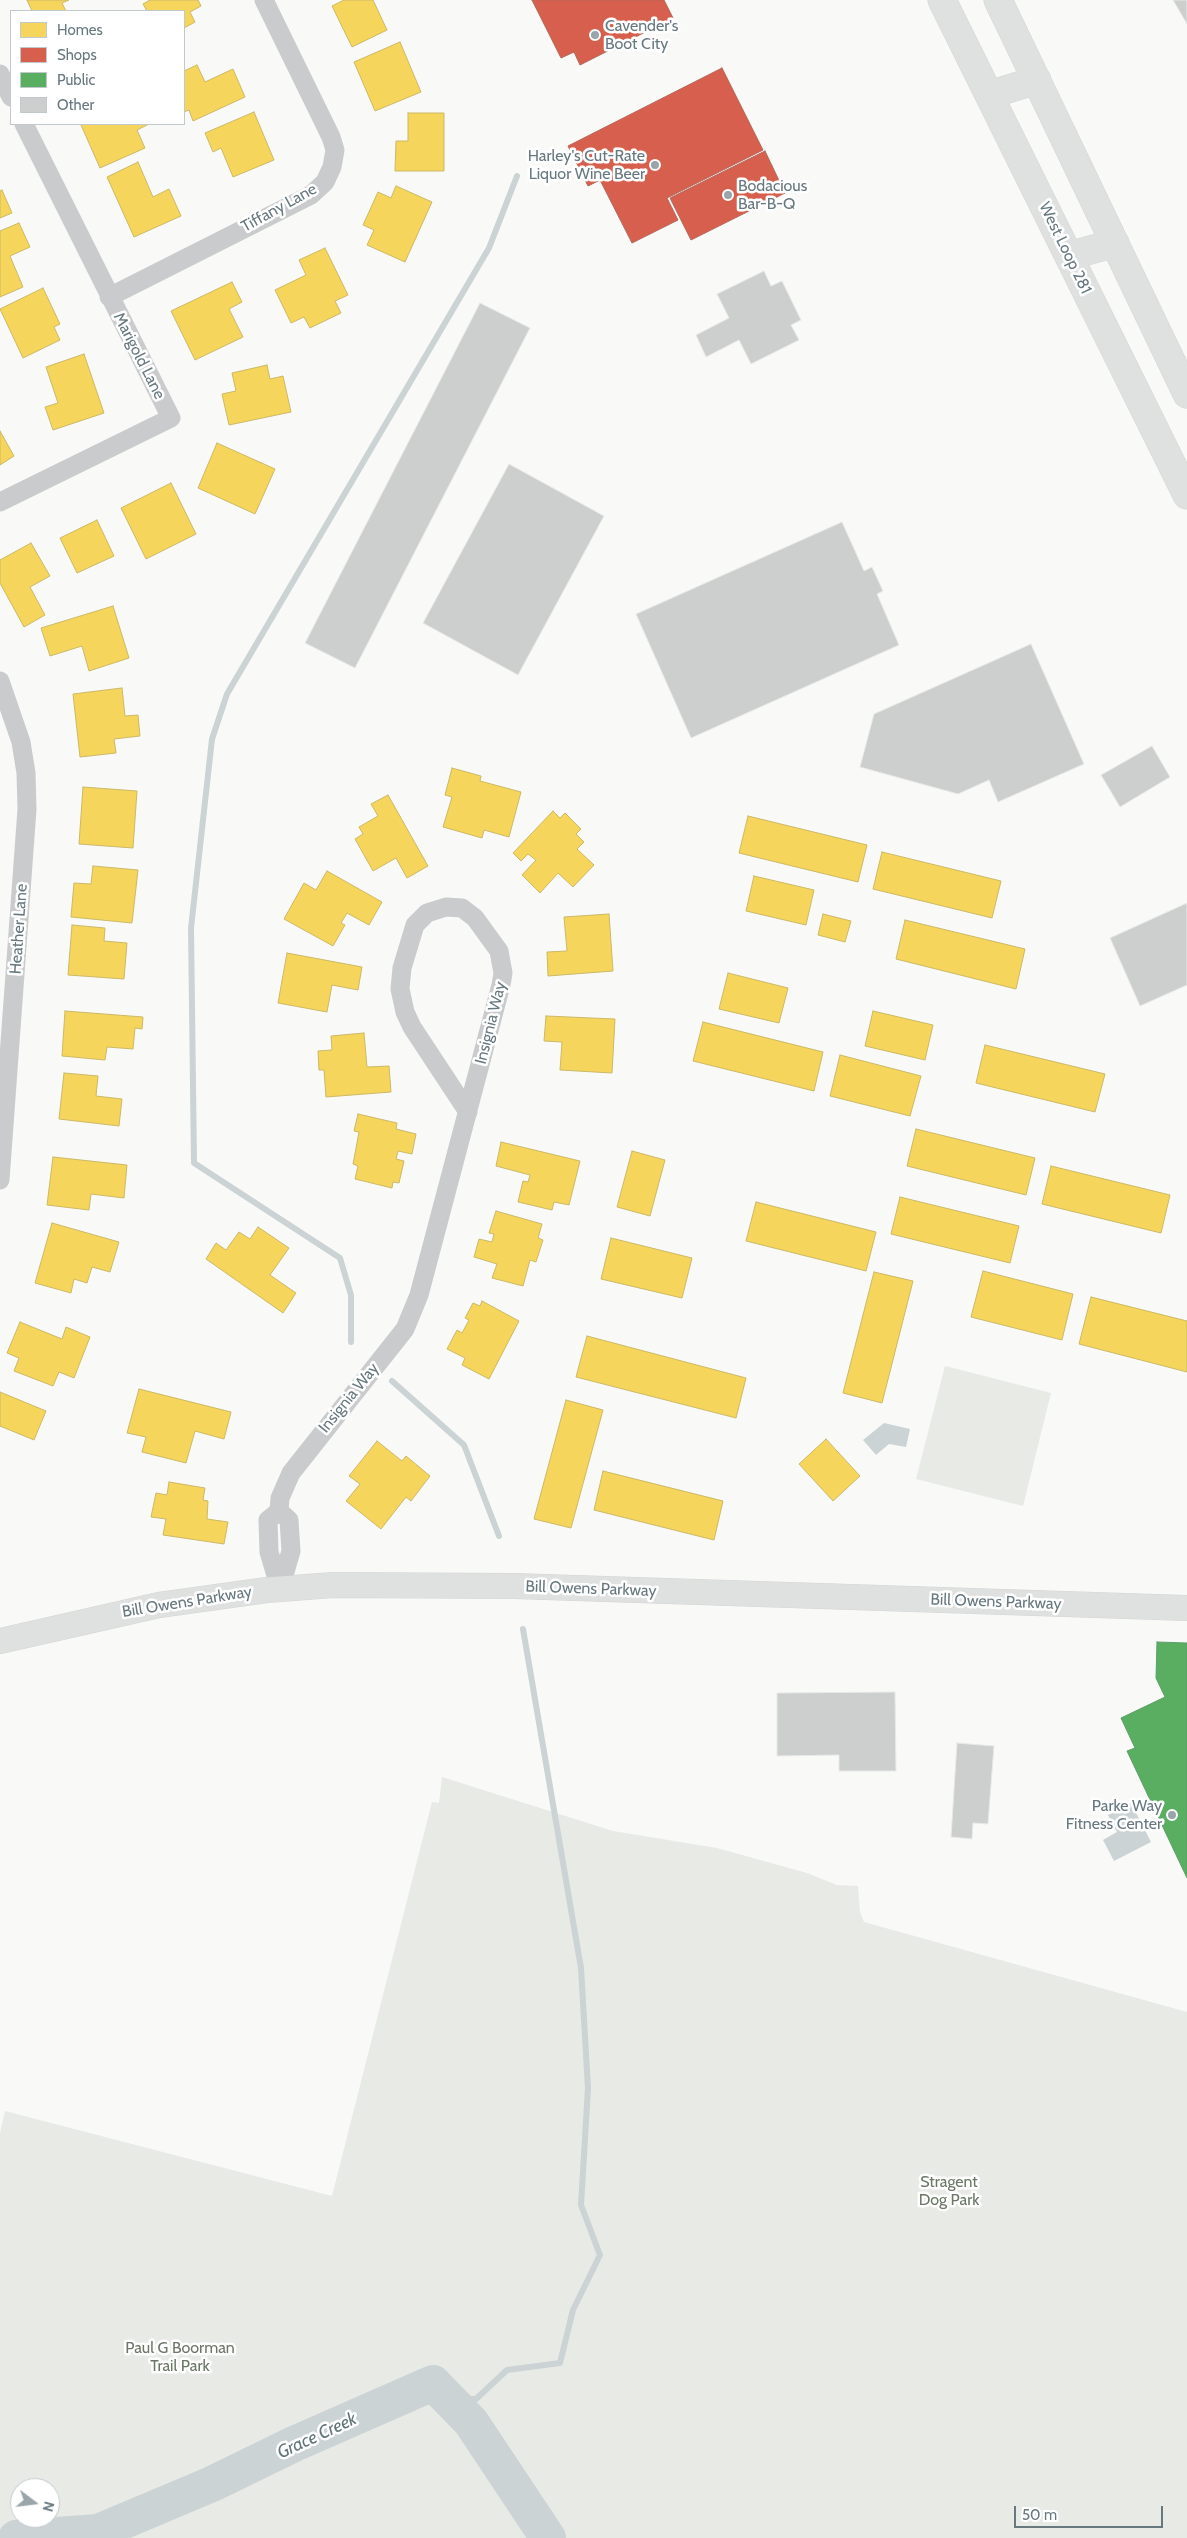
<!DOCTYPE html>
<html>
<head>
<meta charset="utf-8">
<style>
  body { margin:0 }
  #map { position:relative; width:1187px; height:2538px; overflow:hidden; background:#f9f9f8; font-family:Cabin,sans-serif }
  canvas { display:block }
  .legend { position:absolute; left:10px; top:10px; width:175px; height:115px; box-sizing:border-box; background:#fff; border:1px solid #c2c9cc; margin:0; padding:6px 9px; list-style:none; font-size:15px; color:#67787f }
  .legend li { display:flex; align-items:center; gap:10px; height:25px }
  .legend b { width:25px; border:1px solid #c2c9cc }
  .north { position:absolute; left:10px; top:2478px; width:50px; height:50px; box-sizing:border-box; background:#fff; border:1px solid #c2c9cc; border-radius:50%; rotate:105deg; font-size:14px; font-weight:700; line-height:20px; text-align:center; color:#67787f }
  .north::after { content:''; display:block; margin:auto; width:18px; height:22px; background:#9aa5a9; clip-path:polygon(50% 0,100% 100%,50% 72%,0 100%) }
  .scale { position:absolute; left:1014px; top:2506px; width:149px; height:22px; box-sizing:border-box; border:2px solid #67787f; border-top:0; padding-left:6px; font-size:15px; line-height:18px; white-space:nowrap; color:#67787f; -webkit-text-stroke:4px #fff; paint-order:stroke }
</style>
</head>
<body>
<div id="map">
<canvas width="1187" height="2538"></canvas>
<ul class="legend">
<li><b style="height:14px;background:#f6d55c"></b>Homes</li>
<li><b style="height:14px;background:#d6604d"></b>Shops</li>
<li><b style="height:14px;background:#5aae61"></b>Public</li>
<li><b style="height:14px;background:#cdcfcf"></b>Other</li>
</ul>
<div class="north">N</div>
<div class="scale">50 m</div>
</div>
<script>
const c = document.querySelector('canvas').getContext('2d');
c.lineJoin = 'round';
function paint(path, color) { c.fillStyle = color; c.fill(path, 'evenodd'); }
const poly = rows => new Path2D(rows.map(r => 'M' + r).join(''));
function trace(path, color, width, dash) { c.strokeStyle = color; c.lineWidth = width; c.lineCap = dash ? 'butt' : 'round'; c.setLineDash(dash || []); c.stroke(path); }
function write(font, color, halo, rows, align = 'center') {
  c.font = font + ' Cabin,sans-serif'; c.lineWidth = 5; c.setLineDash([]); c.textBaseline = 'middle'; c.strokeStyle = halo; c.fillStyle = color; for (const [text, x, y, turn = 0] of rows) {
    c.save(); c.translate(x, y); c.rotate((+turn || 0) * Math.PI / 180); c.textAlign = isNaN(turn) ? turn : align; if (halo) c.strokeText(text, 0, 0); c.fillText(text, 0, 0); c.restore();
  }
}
paint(poly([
  [945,1366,1051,1393,1023,1506,916,1479],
  [442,1777,613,1831,717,1848,807,1873,837,1885,858,1886,860,1912,864,1922,1187,2012,1187,2538,0,2538,0,2133,5,2111,332,2196,432,1802,439,1803],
  [20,2488,50,2488,50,2518,20,2518]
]), '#e8eae6');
paint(poly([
  [884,1423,910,1429,906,1447,889,1444,876,1455,863,1440],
  [1131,1803,1151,1842,1114,1861,1103,1840,1117,1832,1108,1815]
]), '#cbd3d5');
const homes = poly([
  [27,0,69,0,62,3,66,11,32,11,27,0],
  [150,0,198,0,201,6,190,12,195,22,184,28,184,11,147,11,143,4,150,0],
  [344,0,373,0,387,30,352,47,332,6,344,0],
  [400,42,421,92,375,111,354,62,400,42],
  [197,65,205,82,233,69,245,97,193,121,189,110,184,112,184,71,197,65],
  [254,112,274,160,233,177,221,148,213,152,205,133,254,112],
  [408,113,444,113,444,171,395,171,396,141,408,141,408,113],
  [84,124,149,124,137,130,145,148,100,168,81,125,84,124],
  [138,162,153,197,169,189,181,216,134,237,107,177,138,162],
  [396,186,432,202,405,262,367,245,374,230,363,225,378,192,391,198,396,186],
  [2,190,12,213,0,218,0,191,2,190],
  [19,223,30,247,10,256,23,287,0,297,0,231,19,223],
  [325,248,348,295,335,301,341,313,310,328,304,317,291,323,275,290,306,275,299,260,325,248],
  [232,282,242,302,229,309,243,337,195,360,171,311,232,282],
  [43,288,60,324,54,327,60,340,23,358,0,309,43,288],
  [84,354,104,413,53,430,45,407,58,403,46,367,84,354],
  [267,365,270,379,283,376,291,412,229,425,222,394,236,391,232,373,267,365],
  [0,431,14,456,0,465,0,431],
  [217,443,275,469,255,514,198,488,217,443],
  [171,483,196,534,146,559,121,508,171,483],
  [97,520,114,556,77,573,60,538,97,520],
  [31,543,50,576,30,587,45,615,24,627,0,583,0,560,31,543],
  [113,606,129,658,89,671,82,646,50,656,41,628,113,606],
  [122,688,125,716,138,715,140,736,114,739,116,753,80,757,73,694,122,688],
  [452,768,481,776,480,781,521,792,509,837,484,830,482,838,443,827,452,797,445,795,452,768],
  [83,787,137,791,133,848,79,844,83,787],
  [388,795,428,866,407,878,396,858,373,871,355,839,363,834,359,827,378,816,371,804,388,795],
  [553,811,560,818,565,813,581,829,576,834,584,842,577,849,594,865,573,887,558,873,540,893,522,875,536,860,528,854,521,861,513,853,553,811],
  [748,816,867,845,858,882,739,853,748,816],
  [882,852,1001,881,992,918,873,889,882,852],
  [93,866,138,870,132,923,71,917,74,883,91,884,93,866],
  [327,871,382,902,369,925,347,913,341,923,345,925,333,946,284,919,304,883,316,890,327,871],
  [754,876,814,890,806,925,746,911,754,876],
  [609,914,613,971,548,976,547,952,567,951,564,917,609,914],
  [823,914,851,921,845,942,818,935,823,914],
  [905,920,1025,949,1016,989,896,959,905,920],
  [72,925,105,928,104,941,127,943,124,979,68,975,72,925],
  [287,953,362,967,358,990,332,985,327,1012,278,1003,287,953],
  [728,973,788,988,779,1023,719,1009,728,973],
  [65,1011,143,1017,142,1029,135,1028,133,1049,107,1047,105,1060,62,1056,65,1011],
  [873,1011,933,1025,925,1060,865,1046,873,1011],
  [546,1016,615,1019,612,1073,560,1070,562,1042,544,1041,546,1016],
  [703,1022,823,1052,814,1091,693,1061,703,1022],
  [364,1033,367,1067,389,1066,391,1092,326,1097,324,1070,319,1070,318,1051,332,1050,331,1036,364,1033],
  [985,1045,1105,1074,1095,1112,976,1083,985,1045],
  [840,1055,921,1076,910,1116,830,1096,840,1055],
  [64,1073,98,1076,96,1096,122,1099,119,1126,59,1119,64,1073],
  [358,1114,397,1123,396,1129,416,1134,412,1154,398,1151,396,1159,404,1161,399,1183,393,1182,392,1188,355,1179,358,1166,353,1164,359,1132,354,1131,358,1114],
  [916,1129,1035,1158,1026,1195,907,1166,916,1129],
  [501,1142,580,1161,569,1205,554,1202,552,1210,518,1202,523,1181,528,1182,530,1175,496,1166,501,1142],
  [632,1151,665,1160,650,1216,617,1207,632,1151],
  [53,1157,127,1165,124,1198,91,1194,89,1210,47,1205,53,1157],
  [1051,1166,1170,1195,1161,1233,1042,1204,1051,1166],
  [900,1197,1019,1226,1010,1263,891,1234,900,1197],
  [756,1202,876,1232,866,1271,746,1241,756,1202],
  [496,1211,542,1224,538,1238,543,1240,536,1262,530,1260,523,1286,492,1278,497,1264,474,1257,479,1239,492,1242,494,1234,489,1233,496,1211],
  [52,1223,119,1242,110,1272,92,1267,87,1283,74,1279,71,1293,35,1283,52,1223],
  [258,1227,289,1248,270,1275,296,1293,283,1313,206,1259,216,1243,226,1250,239,1232,250,1239,258,1227],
  [611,1238,692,1258,682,1298,601,1279,611,1238],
  [983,1271,1073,1294,1062,1340,971,1317,983,1271],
  [874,1272,913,1281,882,1403,843,1393,874,1272],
  [1091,1297,1187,1321,1187,1372,1079,1344,1091,1297],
  [482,1301,519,1321,489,1379,462,1365,465,1358,447,1349,457,1330,462,1333,469,1320,465,1318,473,1303,480,1306,482,1301],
  [20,1322,62,1339,66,1327,90,1337,74,1378,59,1372,53,1386,14,1371,19,1358,7,1353,20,1322],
  [587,1336,746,1378,736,1418,576,1377,587,1336],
  [139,1389,231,1412,224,1439,195,1431,186,1463,142,1452,146,1437,127,1433,139,1389],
  [0,1392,46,1411,34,1440,0,1426,0,1392],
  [566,1400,603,1410,571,1528,534,1519,566,1400],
  [826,1439,860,1476,833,1501,799,1464,826,1439],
  [377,1441,402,1461,406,1456,430,1476,411,1501,406,1497,381,1529,346,1501,360,1484,349,1476,377,1441],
  [603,1471,723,1501,714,1540,594,1510,603,1471],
  [169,1482,205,1488,203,1500,208,1501,207,1519,228,1522,224,1544,163,1535,166,1519,151,1517,156,1493,167,1495,169,1482]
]);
paint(homes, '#f6d55c');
trace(homes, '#cbb966', 1);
const shops = poly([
  [532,0,664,0,673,18,580,65,574,52,561,58,532,0],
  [722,68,763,150,667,198,678,220,632,243,600,180,588,186,568,146,722,68],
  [765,151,785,193,691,240,670,198,765,151]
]);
paint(shops, '#d6604d');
trace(shops, '#b5675c', 1);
const public = poly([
  [1157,1642,1187,1643,1187,1878,1127,1751,1135,1748,1121,1718,1165,1697,1156,1678,1157,1642]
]);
paint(public, '#5aae61');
trace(public, '#5e9e6a', 1);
trace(poly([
  [351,1342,351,1295,340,1258,194,1163,191,928,212,739,227,694,489,248,517,176],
  [392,1381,464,1445,499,1536],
  [448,2399,476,2399,507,2370,560,2363,573,2310,600,2255,581,2205,588,2088,581,1968,523,1629]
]), '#cbd3d5', 6);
trace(poly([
  [16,2538,98,2532,212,2484,294,2444,433,2383,471,2422,548,2538]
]), '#cbd3d5', 36);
const building = poly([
  [1173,0,1187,0,1187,24,1173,0],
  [764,271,771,286,782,281,801,320,791,325,799,340,751,364,739,340,706,357,696,335,729,318,717,294,764,271],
  [480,303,530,328,355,668,305,643,480,303],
  [509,464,604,516,518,675,423,623,509,464],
  [842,522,864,571,872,567,883,591,877,594,899,645,691,738,636,614,842,522],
  [1031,644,1084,764,998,802,989,780,958,794,860,767,874,714,1031,644],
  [1152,746,1170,777,1120,807,1101,775,1152,746],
  [1187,903,1187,985,1140,1006,1110,938,1187,903],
  [895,1692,896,1771,839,1771,839,1755,777,1756,777,1693,895,1692],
  [957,1743,994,1746,988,1824,973,1823,972,1839,951,1837,957,1743]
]);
paint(building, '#cdcfcf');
trace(building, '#e8e8e8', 1);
const major = poly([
  [0,1641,159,1605,267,1590,333,1585,514,1586,1187,1608]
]);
const highway = poly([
  [942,0,1187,495],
  [998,0,1187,394],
  [989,95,1037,80],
  [1069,256,1115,243]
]);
trace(major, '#d4d5d5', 26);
trace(highway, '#d4d5d5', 29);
trace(poly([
  [0,74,11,97],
  [109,297,311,195,325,182,332,167,335,150,331,137,264,0],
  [0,502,171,418,24,124],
  [0,681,21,742,26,773,27,809,0,1180],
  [279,1511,280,1498,291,1473,405,1329,419,1295,501,985,503,973,499,951,475,918,462,908,446,907,427,913,415,925,402,968,400,989,405,1012,412,1027,468,1112],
  [279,1511,289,1520,291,1551,280,1589,269,1552,268,1520,279,1511]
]), '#cacbcc', 19);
trace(major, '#dfe0e0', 25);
trace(highway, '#dfe0e0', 28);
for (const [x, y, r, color] of [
  [595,35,5,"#9aa5a9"],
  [655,165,5,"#9aa5a9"],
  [728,195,5,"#9aa5a9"],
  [1172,1815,5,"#9aa5a9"]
]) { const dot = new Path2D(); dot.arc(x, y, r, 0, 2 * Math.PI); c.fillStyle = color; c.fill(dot); trace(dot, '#fff', 2); }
write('16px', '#67787f', '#fff', [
  ["Cavender's",605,26],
  ["Boot City",605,44],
  ["Harley's Cut-Rate",645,156,"right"],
  ["Liquor Wine Beer",645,174,"right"],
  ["Bodacious",738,186],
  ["Bar-B-Q",738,204],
  ["Parke Way",1162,1806,"right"],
  ["Fitness Center",1162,1824,"right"]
], 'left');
write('16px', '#67787f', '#fff', [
  ["Tiffany Lane",279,208,-29],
  ["West Loop 281",1065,248,64],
  ["Marigold Lane",139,356,63],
  ["Heather Lane",19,929,-86],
  ["Insignia Way",491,1023,-76],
  ["Insignia Way",349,1398,-51],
  ["Bill Owens Parkway",591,1589,2],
  ["Bill Owens Parkway",187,1602,-9],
  ["Bill Owens Parkway",996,1602,2]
]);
write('16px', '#6b7866', '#fff', [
  ["Stragent",949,2182],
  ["Dog Park",949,2200],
  ["Paul G Boorman",180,2348],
  ["Trail Park",180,2366]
]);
write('italic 18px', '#627679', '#fff', [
  ["Grace Creek",317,2436,-25]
]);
</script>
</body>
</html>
